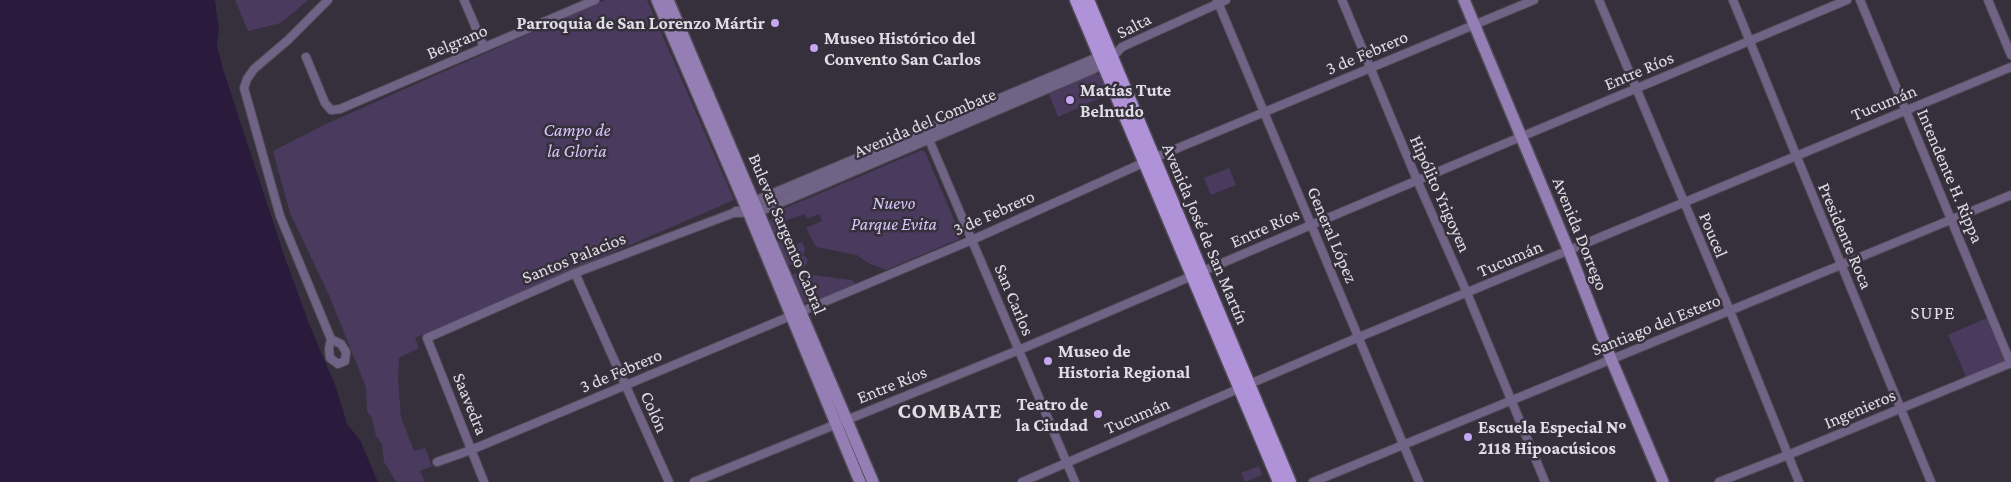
<!DOCTYPE html>
<html>
<head>
<meta charset="utf-8">
<style>
  body { margin:0 }
  canvas { display:block; background:#35303c }
</style>
</head>
<body>
<canvas width="2011" height="482"></canvas>
<script>
const c = document.querySelector('canvas').getContext('2d');
c.lineJoin = 'round';
function paint(path, color) { c.fillStyle = color; c.fill(path, 'evenodd'); }
const poly = rows => new Path2D(rows.map(r => 'M' + r).join(''));
function trace(path, color, width, dash) { c.strokeStyle = color; c.lineWidth = width; c.lineCap = dash ? 'butt' : 'round'; c.setLineDash(dash || []); c.stroke(path); }
function write(font, color, halo, rows, align = 'center') {
  c.font = font + ' "Crimson Pro",serif'; c.lineWidth = 5; c.setLineDash([]); c.textBaseline = 'middle'; c.strokeStyle = halo; c.fillStyle = color; for (const [text, x, y, turn = 0] of rows) {
    c.save(); c.translate(x, y); c.rotate((+turn || 0) * Math.PI / 180); c.textAlign = isNaN(turn) ? turn : align; if (halo) c.strokeText(text, 0, 0); c.fillText(text, 0, 0); c.restore();
  }
}
paint(poly([
  [235,0,308,0,281,23,248,31],
  [605,0,647,0,734,200,415,338,419,348,399,358,398,379,401,417,414,451,425,448,432,466,420,471,425,482,396,482,384,462,382,444,376,436,372,418,367,411,366,387,329,295,290,213,273,151,326,124],
  [1096,73,1101,77,1109,94,1058,117,1049,94],
  [922,150,925,152,959,231,959,239,886,270,868,263,857,255,816,247,806,228,822,221,819,214,807,219,805,214,787,220,784,227,792,246,802,242,805,249,803,255,807,258,808,262,804,267,789,265,785,261,769,222,776,212],
  [1229,168,1236,185,1211,195,1204,178],
  [797,273,852,280,855,283,855,285,811,303,803,302,793,277,793,274],
  [1991,316,2011,363,1968,381,1948,335],
  [1259,466,1262,475,1245,482,1241,473]
]), '#493a5e');
paint(poly([
  [0,0,215,0,219,31,217,46,223,69,284,255,310,326,336,387,347,424,360,440,378,482,0,482]
]), '#2a1b3d');
const minor = poly([
  [328,0,288,40,254,69,247,79,244,88,280,216,331,339,329,349,330,358,338,364,345,361,346,352,341,344,331,339],
  [464,0,484,47],
  [1217,0,1419,482],
  [1342,0,1417,180,1467,293,1545,482],
  [1599,0,1730,311,1799,482],
  [1733,0,1796,155,1931,482],
  [1860,0,2011,364],
  [1988,0,2011,55],
  [306,57,325,103,331,110,340,109,595,0],
  [1112,58,1122,47,1226,0],
  [927,135,1075,482],
  [575,273,669,482],
  [437,462,471,450,972,240,1154,158,1534,0],
  [484,482,427,338,575,273,736,212],
  [694,482,1019,350,1311,225,1847,0],
  [1022,482,1352,340,2011,67],
  [1313,482,2011,195],
  [1719,482,1788,455,2011,363]
]);
const tertiary = poly([
  [747,205,1105,55],
  [736,212,759,211,1092,69,1109,60]
]);
const secondary = poly([
  [657,0,748,211,860,482],
  [668,0,873,482],
  [1464,0,1569,251,1611,359,1663,482]
]);
const primary = poly([
  [1076,0,1279,482],
  [1088,0,1290,482]
]);
trace(minor, '#504c57', 10);
trace(tertiary, '#504c57', 12);
trace(secondary, '#504c57', 14);
trace(primary, '#504c57', 15);
trace(minor, '#716386', 8);
trace(tertiary, '#716386', 10);
trace(secondary, '#947eb4', 11);
trace(primary, '#af92d8', 12);
for (const [x, y, r, color] of [
  [775,23,5,"#c5a7f1"],
  [814,48,5,"#c5a7f1"],
  [1070,100,5,"#c5a7f1"],
  [1048,361,5,"#c5a7f1"],
  [1098,414,5,"#c5a7f1"],
  [1468,437,5,"#c5a7f1"]
]) { const dot = new Path2D(); dot.arc(x, y, r, 0, 2 * Math.PI); c.fillStyle = color; c.fill(dot); trace(dot, '#35303c', 2); }
write('bold 18px', '#e0dde5', '#35303c', [
  ["Parroquia de San Lorenzo Mártir",765,23,"right"],
  ["Museo Histórico del",824,38],
  ["Convento San Carlos",824,59],
  ["Matías Tute",1080,90],
  ["Belnudo",1080,111],
  ["Museo de",1058,351],
  ["Historia Regional",1058,372],
  ["Teatro de",1088,404,"right"],
  ["la Ciudad",1088,425,"right"],
  ["Escuela Especial Nº",1478,427],
  ["2118 Hipoacúsicos",1478,448]
], 'left');
write('18px', '#e0dde5', '#35303c', [
  ["Salta",1134,26,-27],
  ["Belgrano",457,42,-23],
  ["3 de Febrero",1367,53,-23],
  ["Entre Ríos",1639,71,-23],
  ["Tucumán",1884,103,-22],
  ["Avenida del Combate",925,123,-23],
  ["Intendente H. Rippa",1950,176,67],
  ["Hipólito Yrigoyen",1440,194,66],
  ["3 de Febrero",994,213,-24],
  ["Entre Ríos",1265,228,-24],
  ["Bulevar Sargento Cabral",787,234,67],
  ["Avenida José de San Martín",1205,234,67],
  ["Avenida Dorrego",1580,234,68],
  ["General López",1332,235,67],
  ["Poucel",1713,235,67],
  ["Presidente Roca",1845,236,67],
  ["Santos Palacios",574,258,-22],
  ["Tucumán",1510,259,-23],
  ["San Carlos",1014,300,67],
  ["Santiago del Estero",1656,325,-22],
  ["3 de Febrero",621,371,-23],
  ["Entre Ríos",892,385,-22],
  ["Saavedra",470,404,68],
  ["Ingenieros",1860,409,-23],
  ["Colón",654,412,66],
  ["Tucumán",1137,416,-23]
]);
write('italic 18px', '#dac6fa', '#35303c', [
  ["Campo de",577,130],
  ["la Gloria",577,151],
  ["Nuevo",894,203],
  ["Parque Evita",894,224]
]);
c.letterSpacing = '1px';
write('19px', '#e0dde5', '#35303c', [
  ["SUPE",1933,313]
]);
c.letterSpacing = '0px';
c.letterSpacing = '1px';
write('bold 22px', '#e0dde5', '#35303c', [
  ["COMBATE",950,411]
]);
c.letterSpacing = '0px';
</script>
</body>
</html>
